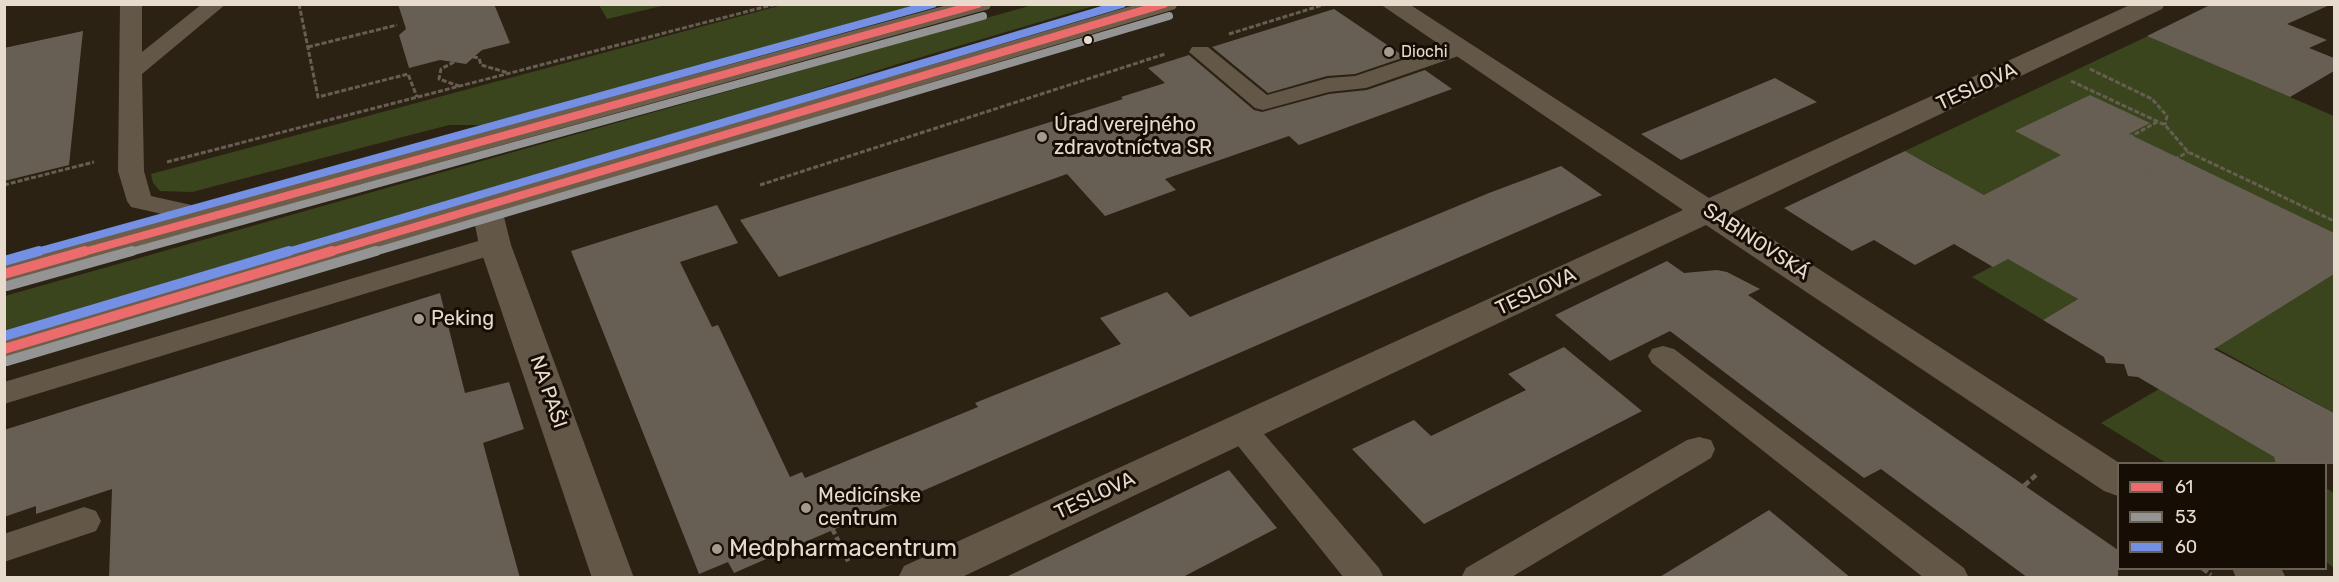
<!DOCTYPE html>
<html>
<head>
<meta charset="utf-8">
<style>
  body { margin:0 }
  #map { position:relative; width:2339px; height:582px; overflow:hidden; background:#2b2214; font-family:Rubik,sans-serif }
  canvas { display:block }
  .frame { position:absolute; inset:0; border:6px solid #e7dbcd; pointer-events:none }
  .legend { position:absolute; left:2117px; top:462px; width:210px; height:108px; box-sizing:border-box; background:#160e05; border:2px solid #6a6055; margin:0; padding:8px 10px; list-style:none; font-size:18px; color:#e7dbcd }
  .legend li { display:flex; align-items:center; gap:12px; height:30px }
  .legend b { width:30px; border:2px solid #6a6055 }
</style>
</head>
<body>
<div id="map">
<canvas width="2339" height="582"></canvas>
<div class="frame"></div>
<ul class="legend">
<li><b style="height:8px;background:#ec6b6c"></b>61</li>
<li><b style="height:8px;background:#949494"></b>53</li>
<li><b style="height:8px;background:#7490e4"></b>60</li>
</ul>
</div>
<script>
const c = document.querySelector('canvas').getContext('2d');
c.lineJoin = 'round';
function paint(path, color) { c.fillStyle = color; c.fill(path, 'evenodd'); }
const poly = rows => new Path2D(rows.map(r => 'M' + r).join(''));
function trace(path, color, width, dash) { c.strokeStyle = color; c.lineWidth = width; c.lineCap = dash ? 'butt' : 'round'; c.setLineDash(dash || []); c.stroke(path); }
function write(font, color, halo, rows, align = 'center') {
  c.font = font + ' Rubik,sans-serif'; c.lineWidth = 6; c.setLineDash([]); c.textBaseline = 'middle'; c.strokeStyle = halo; c.fillStyle = color; for (const [text, x, y, turn = 0] of rows) {
    c.save(); c.translate(x, y); c.rotate((+turn || 0) * Math.PI / 180); c.textAlign = isNaN(turn) ? turn : align; if (halo) c.strokeText(text, 0, 0); c.fillText(text, 0, 0); c.restore();
  }
}
paint(poly([
  [786,4,917,5,496,125,449,125,192,192,160,191,153,183,151,174],
  [1036,4,1097,5,898,64,592,162,5,334,5,296],
  [599,5,666,5,607,19],
  [2148,36,2334,116,2334,413,2209,344,2066,292,2078,299,2043,320,1972,277,2054,234,1975,190,1941,206,1942,171,1905,151],
  [2159,389,2274,457,2276,463,2166,463,2101,423],
  [2326,488,2334,493,2334,568,2326,562]
]), '#3a451e');
paint(poly([
  [398,4,494,4,510,43,482,50,466,64,440,60,409,68,399,35,406,29],
  [2212,4,2332,4,2287,24,2327,40,2309,48,2334,58,2334,71,2290,97,2147,36],
  [1334,9,1405,57,1355,74,1327,76,1268,93,1212,47],
  [83,31,69,165,4,181,4,48],
  [1189,55,1254,110,1262,112,1329,94,1367,90,1425,70,1452,89,1299,145,1289,136,1165,179,1176,190,1105,216,1067,174,779,277,740,220,1123,99,1121,97,1165,83,1148,68],
  [1775,78,1817,102,1681,160,1641,134],
  [2090,95,2150,123,2129,134,2334,233,2334,274,2214,349,2334,413,2334,464,2276,464,2274,457,2138,377,2128,376,2124,364,2106,363,2104,357,2043,320,2078,299,2008,259,1993,267,1954,244,1915,265,1874,240,1852,251,1784,208,1905,151,1984,195,2061,155,2015,131],
  [1561,166,1602,195,734,573,728,562,699,574,571,251,717,205,738,243,680,262,712,327,718,325,790,477,802,472,805,478,978,407,975,403,1121,344,1100,318,1167,292,1190,317,1489,193],
  [1667,261,1684,273,1717,270,1727,272,1760,289,1748,295,2118,550,2118,578,2028,578,1881,469,1864,478,1670,331,1610,361,1555,315],
  [440,293,465,393,509,382,524,429,483,443,520,578,109,578,112,489,36,514,36,506,4,517,4,430],
  [1564,347,1642,411,1424,524,1352,449,1414,420,1431,436,1526,390,1508,374],
  [1229,470,1277,528,1181,578,1004,578],
  [1769,510,1851,578,1658,578,1722,539]
]), '#675f54');
trace(poly([
  [299,4,318,97,408,74,417,97],
  [1229,34,1326,4],
  [308,47,397,25],
  [473,57,479,58,481,65,509,73],
  [454,62,441,69,439,79,459,86],
  [2090,69,2152,99,2167,116,2165,125],
  [2071,81,2165,125,2188,152,2334,221],
  [2092,158,2157,122],
  [167,162,776,4],
  [2137,179,2188,152],
  [4,185,94,162],
  [760,185,1165,54]
]), '#675e52', 3, [5, 2]);
trace(poly([
  [2024,486,2036,475],
  [832,528,849,563],
  [2202,568,2211,575]
]), '#675e52', 4.5, [7, 3]);
paint(poly([
  [120,4,142,4,142,52,202,4,226,4,142,74,144,171,151,196,218,211,222,217,218,223,209,225,140,209,131,207,127,201,118,171,120,4],
  [1459,41,1467,43,1470,48,1467,53,1366,88,1329,92,1263,110,1255,108,1189,52,1192,47,1208,47,1267,95,1328,78,1355,76,1459,41],
  [495,236,505,239,509,245,505,251,4,404,4,382,495,236],
  [1663,346,1674,349,1964,568,1969,578,1924,578,1652,363,1648,356,1652,349,1663,346],
  [1241,416,1252,420,1379,568,1384,578,1344,578,1230,436,1225,428,1230,420,1241,416],
  [1699,437,1711,440,1715,449,1711,458,1510,578,1461,578,1466,568,1687,440,1699,437],
  [84,507,96,511,101,521,96,531,4,562,4,534,84,507]
]), '#635748');
paint(poly([
  [1380,4,1409,4,1709,198,2132,4,2165,4,2162,9,1732,213,2121,464,2118,464,2118,496,2104,491,1706,225,960,578,898,578,904,566,1683,210,1380,4],
  [486,196,497,198,501,205,511,245,634,578,592,578,479,245,471,205,475,198,486,196],
  [2232,568,2281,568,2286,578,2236,578,2232,568]
]), '#635748');
paint(poly([
  [951,4,992,4,989,9,4,284,4,263,951,4],
  [1138,4,1178,4,1175,9,4,361,4,337,1138,4]
]), '#6c5e4a');
trace(poly([
  [80,253,978,4],
  [327,253,1164,4]
]), '#ec6b6c', 8);
trace(poly([
  [4,274,85,251],
  [4,349,332,251]
]), '#ec6b6c', 10);
trace(poly([
  [127,253,983,16],
  [371,253,1169,16]
]), '#949494', 8);
trace(poly([
  [7,286,132,251],
  [7,361,376,251]
]), '#949494', 10);
trace(poly([
  [33,253,933,4],
  [284,253,1122,4]
]), '#7490e4', 8);
trace(poly([
  [4,261,39,251],
  [4,336,289,251]
]), '#7490e4', 10);
for (const [x, y, r, color] of [
  [1088,40,5,"#e7dbcd"],
  [1389,52,6,"#a59a8c"],
  [1042,137,6,"#a59a8c"],
  [419,319,6,"#a59a8c"],
  [806,508,6,"#a59a8c"],
  [717,549,6,"#a59a8c"]
]) { const dot = new Path2D(); dot.arc(x, y, r, 0, 2 * Math.PI); c.fillStyle = color; c.fill(dot); trace(dot, '#160e05', 2); }
write('16px', '#e7dbcd', '#160e05', [
  ["Diochi",1401,52]
], 'left');
write('20px', '#e7dbcd', '#160e05', [
  ["TESLOVA",1977,87,-25],
  ["SABINOVSKÁ",1756,242,33],
  ["TESLOVA",1536,292,-25],
  ["NA PAŠI",548,392,71],
  ["TESLOVA",1095,496,-25]
]);
write('20px', '#e7dbcd', '#160e05', [
  ["Úrad verejného",1054,125],
  ["zdravotníctva SR",1054,148],
  ["Peking",431,319],
  ["Medicínske",818,496],
  ["centrum",818,519]
], 'left');
write('24px', '#e7dbcd', '#160e05', [
  ["Medpharmacentrum",729,549]
], 'left');
</script>
</body>
</html>
